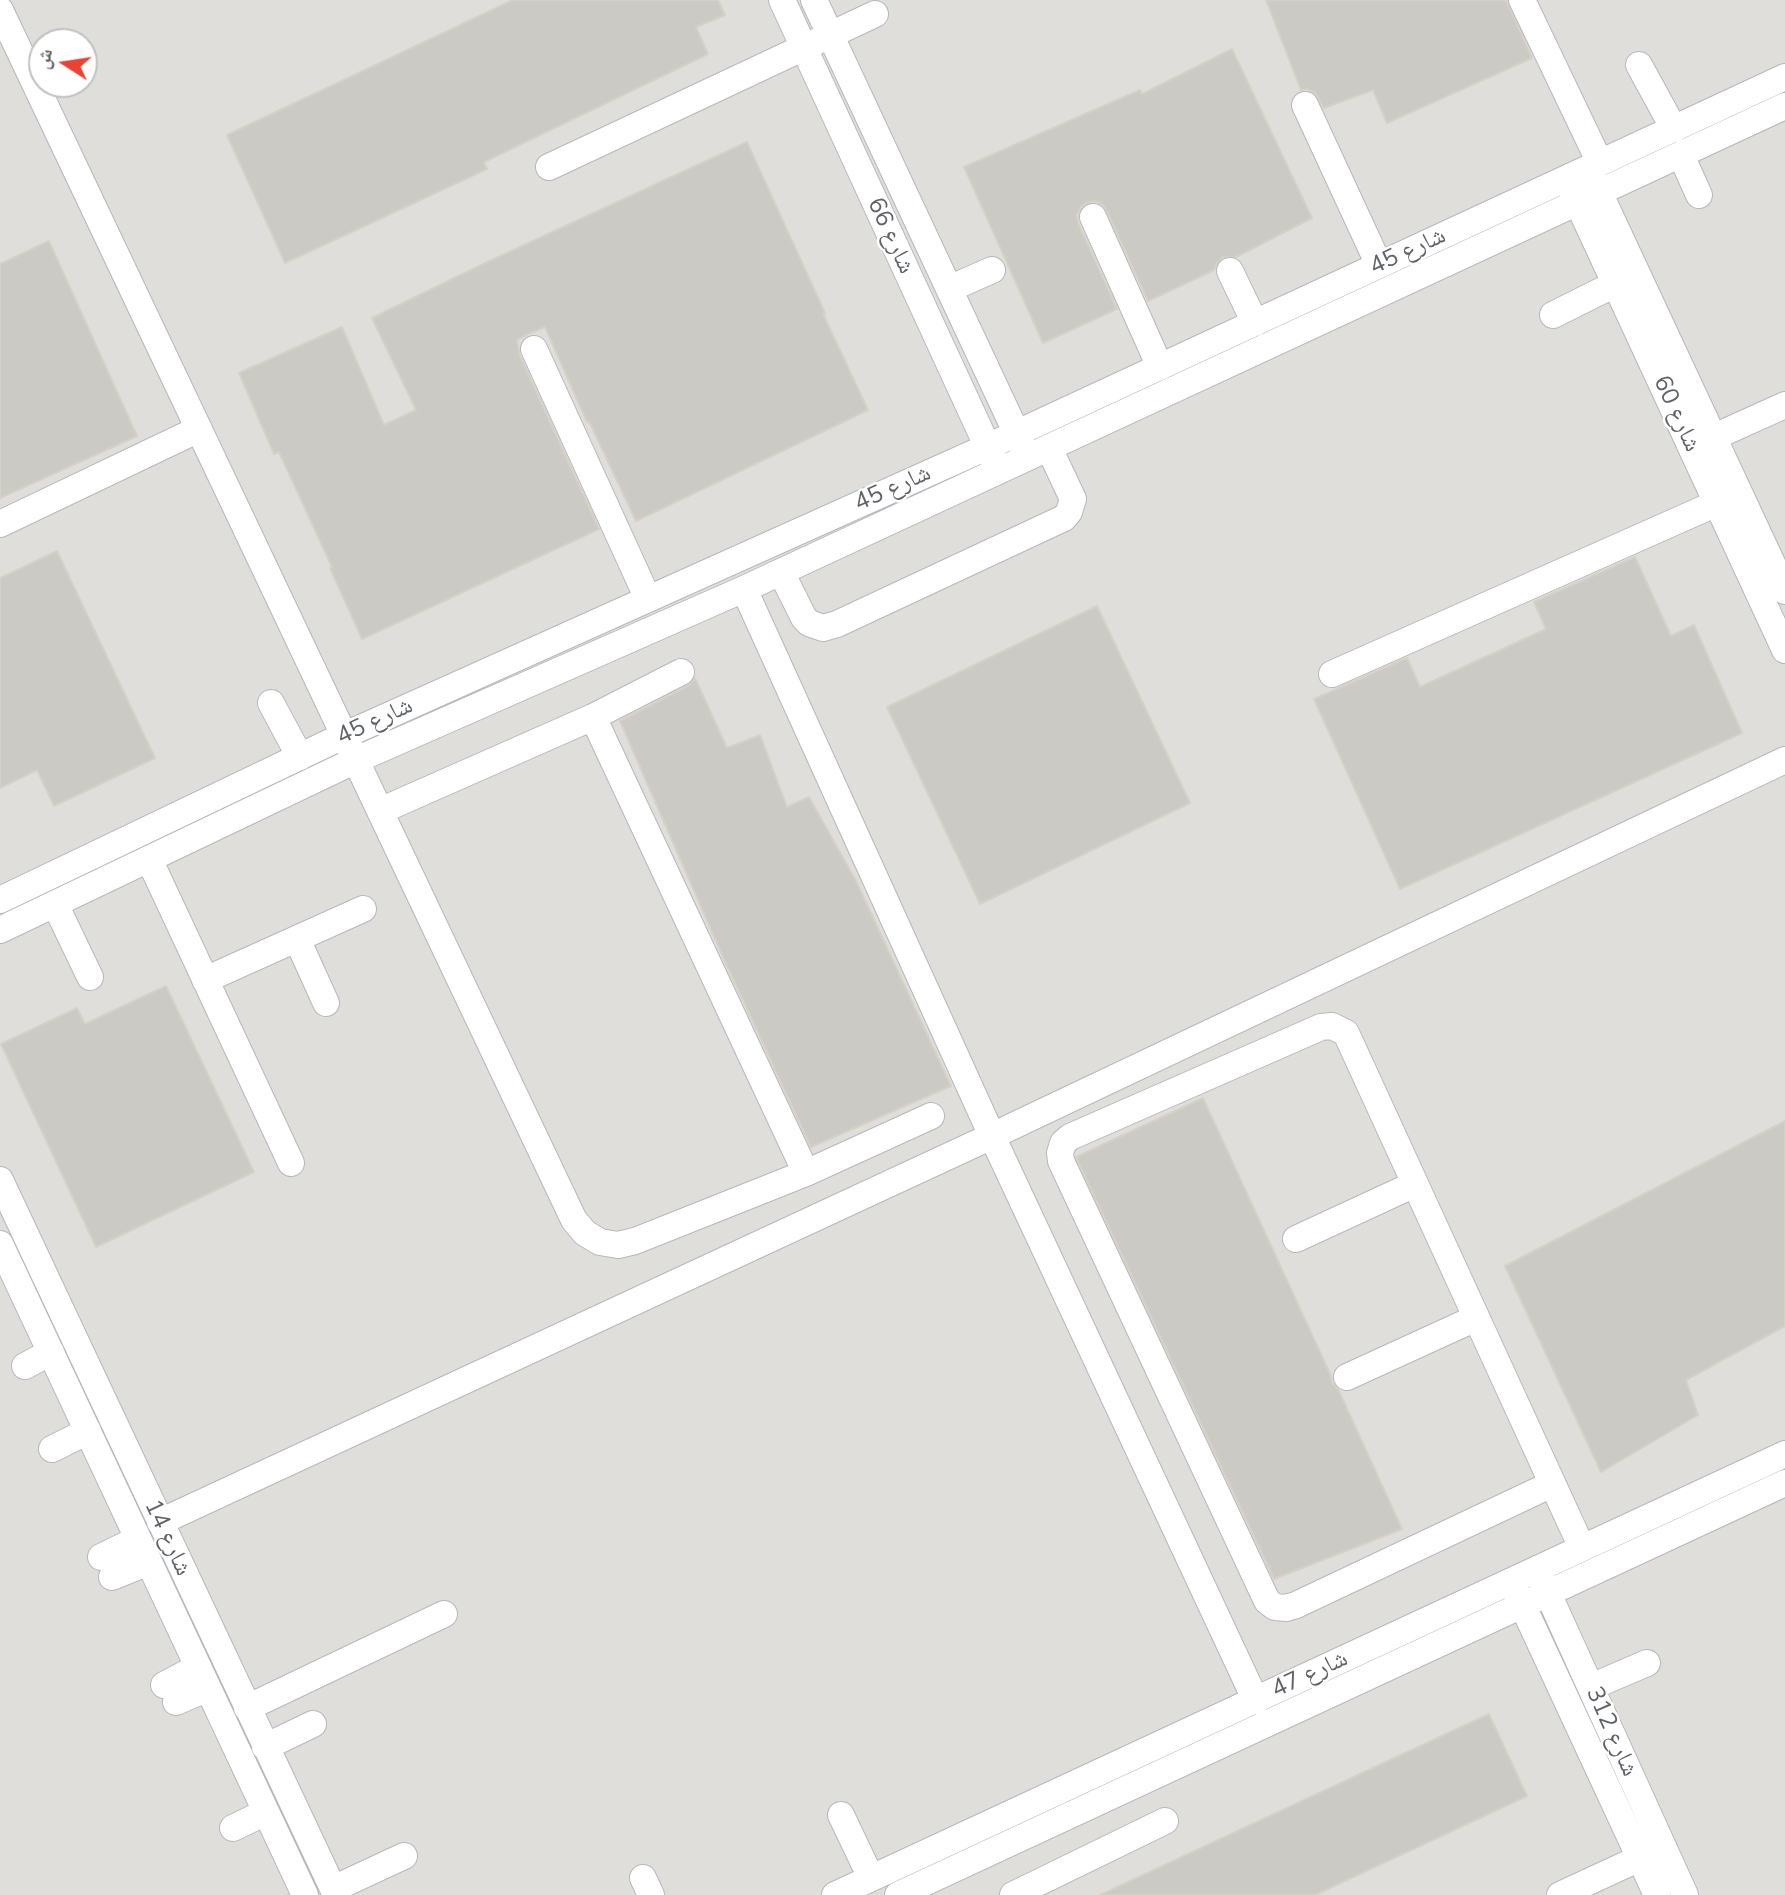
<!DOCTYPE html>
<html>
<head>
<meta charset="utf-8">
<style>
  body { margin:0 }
  #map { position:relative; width:1785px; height:1895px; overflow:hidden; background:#f1efe8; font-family:"Nunito Sans","Noto Naskh Arabic",sans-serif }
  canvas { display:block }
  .north { position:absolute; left:28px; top:28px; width:70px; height:70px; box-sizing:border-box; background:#fff; border:2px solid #bfc1c3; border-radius:50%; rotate:282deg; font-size:19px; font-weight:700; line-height:28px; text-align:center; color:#5f6368 }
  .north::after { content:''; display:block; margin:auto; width:24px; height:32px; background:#ea4335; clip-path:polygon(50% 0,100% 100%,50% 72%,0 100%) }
</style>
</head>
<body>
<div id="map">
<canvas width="1785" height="1895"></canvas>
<div class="north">ش</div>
</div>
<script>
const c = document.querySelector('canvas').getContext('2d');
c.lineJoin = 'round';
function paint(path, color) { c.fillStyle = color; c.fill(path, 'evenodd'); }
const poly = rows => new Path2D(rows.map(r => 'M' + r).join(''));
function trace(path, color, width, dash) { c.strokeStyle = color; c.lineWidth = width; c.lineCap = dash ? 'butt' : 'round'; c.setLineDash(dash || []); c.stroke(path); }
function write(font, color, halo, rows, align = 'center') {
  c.font = font + ' "Nunito Sans","Noto Naskh Arabic",sans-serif'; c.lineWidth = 5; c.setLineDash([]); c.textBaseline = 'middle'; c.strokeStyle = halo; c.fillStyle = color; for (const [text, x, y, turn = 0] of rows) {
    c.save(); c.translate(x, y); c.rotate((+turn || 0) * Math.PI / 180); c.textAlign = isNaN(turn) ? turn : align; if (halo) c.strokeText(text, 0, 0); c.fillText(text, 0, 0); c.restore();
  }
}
paint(poly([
  [0,0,1785,0,1785,1895,0,1895],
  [42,42,84,42,84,84,42,84]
]), '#e0deda');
const building = poly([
  [513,0,718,0,725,15,696,27,708,54,484,162,487,169,285,263,227,135,513,0],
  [1266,0,1506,0,1532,58,1387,123,1373,90,1324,108,1315,93,1307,89,1301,90,1266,0],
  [1232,49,1312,218,1236,257,1223,257,1217,263,1214,270,1148,301,1107,211,1103,205,1095,201,1086,203,1081,207,1077,215,1078,223,1117,309,1043,343,964,167,1140,90,1142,94,1232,49],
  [747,142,825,313,823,314,868,410,636,521,589,421,587,422,545,327,528,334,517,340,520,356,599,529,362,639,330,568,332,567,279,452,274,454,239,373,342,327,384,425,416,410,372,318,481,265,747,142],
  [49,241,137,436,0,498,0,264,49,241],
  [57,551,155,758,54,806,37,770,0,788,0,578,57,551],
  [1635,557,1671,636,1694,625,1742,733,1400,889,1314,699,1407,658,1420,687,1546,629,1534,602,1635,557],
  [1097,606,1190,803,980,904,887,707,1097,606],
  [695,678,727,748,760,735,787,807,809,797,856,881,951,1086,811,1147,723,957,620,721,688,686,695,678],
  [166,986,254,1172,96,1247,1,1044,77,1008,85,1024,166,986],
  [1203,1098,1331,1376,1332,1383,1338,1389,1402,1529,1274,1579,1076,1157,1203,1098],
  [1785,1121,1785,1326,1686,1380,1698,1415,1601,1472,1505,1266,1785,1121],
  [1489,1714,1527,1796,1315,1895,1100,1895,1489,1714]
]);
paint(building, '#cccac5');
trace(building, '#d6d1c6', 2);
const minor = poly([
  [782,0,995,463],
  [814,0,1023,447],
  [1522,0,1600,163],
  [0,10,574,1220,585,1233,600,1242,618,1245,635,1241,806,1173,931,1116],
  [1639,65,1674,129],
  [1305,105,1379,265],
  [1681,155,1699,195],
  [549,167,875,14],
  [1592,177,1785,591],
  [1570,186,1785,650],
  [1093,217,1160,367],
  [1230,271,1255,323],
  [949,289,992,270],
  [1553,315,1615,284],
  [534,349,648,599],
  [1714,437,1785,405],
  [0,524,199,429],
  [781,572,804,618,809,623,823,628,837,624,1064,518,1069,512,1073,499,1049,448],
  [744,589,992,1136,1256,1701],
  [1332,674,1717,503],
  [271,703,300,757],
  [593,717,806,1173],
  [380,811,593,717,681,672],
  [149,859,291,1163],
  [0,900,343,736,987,447,1785,77],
  [55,904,90,977],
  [0,930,356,760,744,589,1785,106],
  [297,939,326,1003],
  [205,980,363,909],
  [0,1180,336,1895],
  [1296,1239,1415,1184],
  [0,1244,305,1895],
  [25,1366,51,1352],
  [1347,1377,1476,1318],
  [52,1449,88,1431],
  [1552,1484,1296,1605,1286,1608,1275,1607,1267,1601,1061,1161,1060,1153,1063,1143,1070,1137,1321,1027,1332,1026,1346,1033,1582,1548],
  [160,1522,992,1136,1785,760],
  [101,1557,138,1539],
  [112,1577,149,1562],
  [1541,1578,1685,1895],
  [1515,1589,1657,1895],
  [164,1685,198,1667],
  [1591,1687,1647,1663],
  [176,1702,208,1688],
  [247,1708,444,1614],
  [265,1747,313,1724],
  [841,1815,871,1878],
  [233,1828,266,1812],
  [643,1878,651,1895],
  [333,1889,404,1856],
  [835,1895,1785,1454],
  [898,1895,1785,1483],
  [1013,1895,1165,1821],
  [1560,1895,1640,1858]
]);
trace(minor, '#b5b8bc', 28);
trace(minor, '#fff', 26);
write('24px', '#5f6368', '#fff', [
  ["شارع 66",890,236,65],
  ["شارع 45",1408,252,-25],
  ["شارع 60",1676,414,65],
  ["شارع 45",893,489,-24],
  ["شارع 45",375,722,-25],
  ["شارع 14",167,1538,65],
  ["شارع 47",1310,1675,-25],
  ["شارع 312",1611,1732,66]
]);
</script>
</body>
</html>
